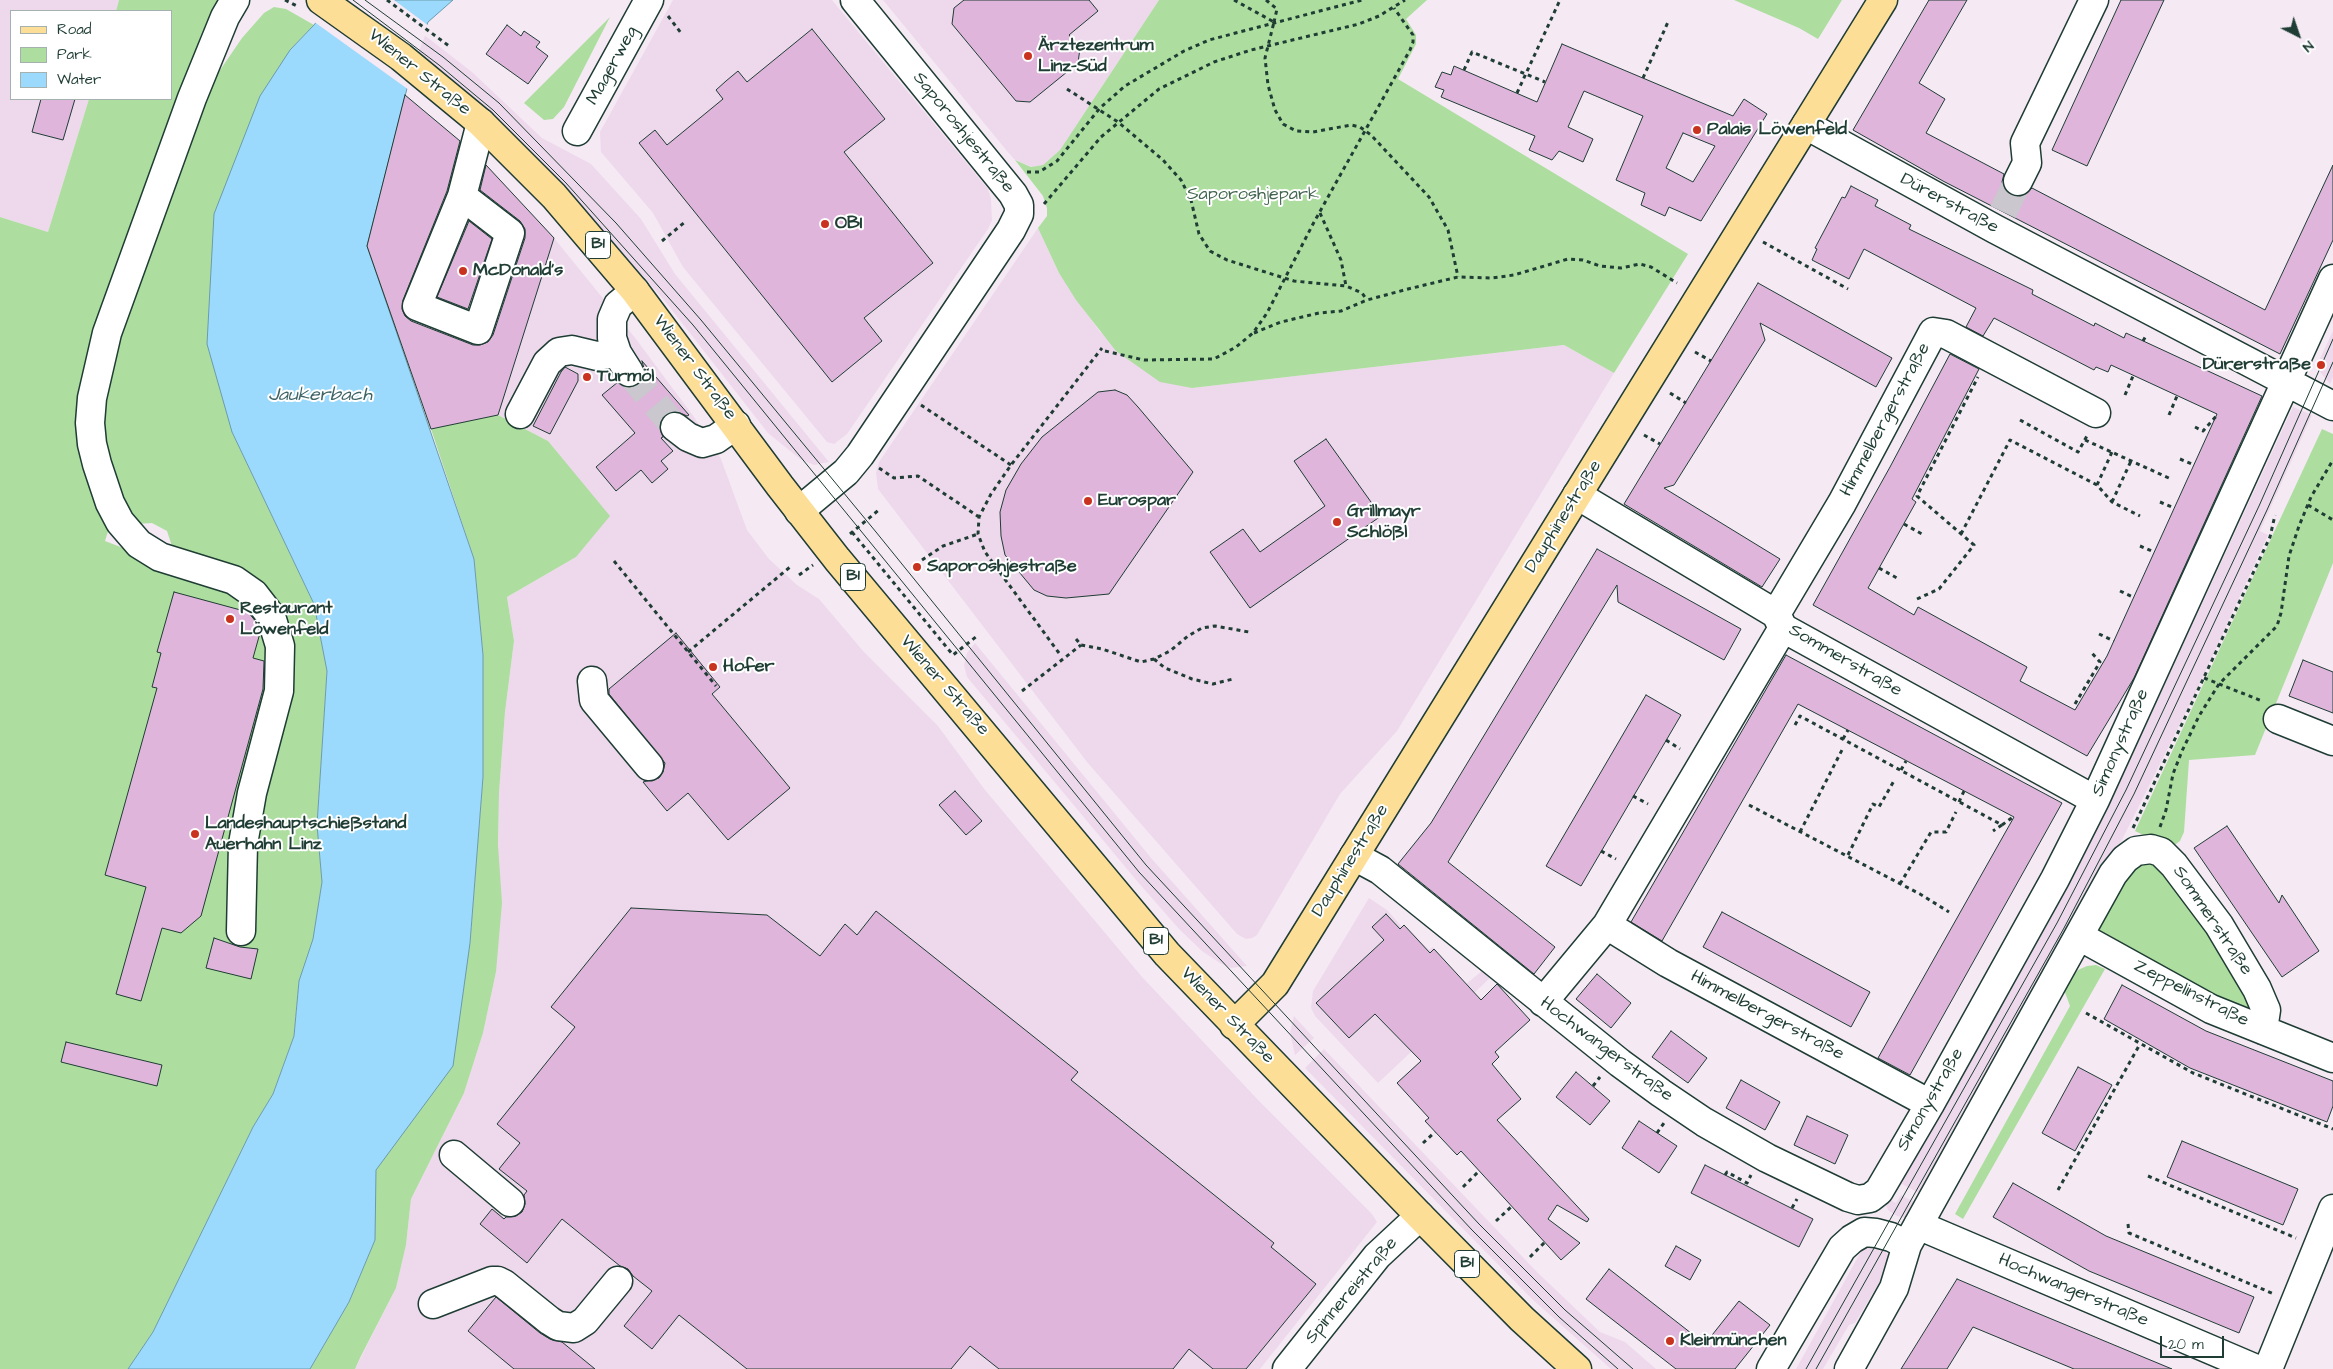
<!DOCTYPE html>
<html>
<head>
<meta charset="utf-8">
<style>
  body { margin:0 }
  #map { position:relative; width:2333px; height:1369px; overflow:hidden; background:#f5e9f4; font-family:"Architects Daughter",sans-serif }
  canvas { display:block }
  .legend { position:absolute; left:10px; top:10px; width:162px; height:90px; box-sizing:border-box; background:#fff; border:1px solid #a5b1ae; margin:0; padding:6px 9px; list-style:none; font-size:15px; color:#1f3d34 }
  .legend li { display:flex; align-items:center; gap:10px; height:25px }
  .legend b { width:25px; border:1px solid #a5b1ae }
  .north { position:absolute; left:2273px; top:10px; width:50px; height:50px; -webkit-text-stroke:4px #fff; paint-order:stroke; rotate:139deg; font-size:14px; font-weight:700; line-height:20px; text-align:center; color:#1f3d34 }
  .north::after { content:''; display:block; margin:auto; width:18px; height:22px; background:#1f3d34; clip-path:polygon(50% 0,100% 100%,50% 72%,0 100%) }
  .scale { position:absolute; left:2160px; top:1336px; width:64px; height:22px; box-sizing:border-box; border:2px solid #1f3d34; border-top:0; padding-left:6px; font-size:15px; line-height:18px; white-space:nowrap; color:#1f3d34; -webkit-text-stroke:4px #fff; paint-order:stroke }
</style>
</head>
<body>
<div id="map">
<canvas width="2333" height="1369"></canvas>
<ul class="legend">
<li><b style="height:6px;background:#fdde96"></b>Road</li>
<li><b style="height:14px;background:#adde9f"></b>Park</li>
<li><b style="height:14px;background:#9cdafd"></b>Water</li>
</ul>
<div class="north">N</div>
<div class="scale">20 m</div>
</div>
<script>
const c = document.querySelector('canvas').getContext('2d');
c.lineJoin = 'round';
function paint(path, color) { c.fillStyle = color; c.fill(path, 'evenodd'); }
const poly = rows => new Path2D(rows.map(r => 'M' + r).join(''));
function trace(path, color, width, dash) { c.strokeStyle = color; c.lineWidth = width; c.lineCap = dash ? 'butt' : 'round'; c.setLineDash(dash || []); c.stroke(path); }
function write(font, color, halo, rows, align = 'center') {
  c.font = font + ' "Architects Daughter",sans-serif'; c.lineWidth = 4; c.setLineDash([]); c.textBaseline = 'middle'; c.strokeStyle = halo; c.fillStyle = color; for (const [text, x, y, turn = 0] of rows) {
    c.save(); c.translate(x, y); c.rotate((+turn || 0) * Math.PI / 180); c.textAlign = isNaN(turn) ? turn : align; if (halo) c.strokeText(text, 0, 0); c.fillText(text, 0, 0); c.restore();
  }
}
paint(poly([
  [0,0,119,0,116,11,11,11,11,99,89,99,48,232,0,217],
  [673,0,832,0,988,189,991,199,992,220,988,229,847,434,834,444,827,442,683,267,653,213,601,152,600,132],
  [883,0,1159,0,1060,150,1043,165,1032,167,1015,160,1007,151],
  [423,34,472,72,542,138,591,164,641,219,675,274,829,462,814,465,800,459,768,433,664,300,563,186,526,148,443,74,416,53],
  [1038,228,1059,273,1100,332,1192,388,1564,345,1614,373,1397,731,1340,794,1257,935,1252,938,1246,939,1237,934,1087,762,878,489,876,473,879,462],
  [554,238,636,339,694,417,721,459,747,530,769,559,797,585,819,599,864,652,938,726,985,790,1143,978,1261,1103,1372,1214,1377,1222,1260,1369,355,1369,396,1288,406,1245,411,1199,464,1093,483,1033,496,972,499,793,505,712,514,641,507,597,576,557,548,441,498,415],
  [2333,331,2333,377,2330,384,2316,367],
  [2293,407,2312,415,2260,531,2268,535,2194,696,2081,922,1923,1195,1900,1183,2055,908,2104,816],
  [975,643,1152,859,1247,966,1231,968,1220,963,1202,951,1179,929,1137,881,967,677,964,665,967,653],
  [1369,898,1387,910,1404,929,1407,927,1429,950,1433,947,1466,984,1482,971,1490,978,1378,1083,1315,1016,1311,1008,1313,991],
  [1294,1016,1314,1038,1295,1055,1290,1033],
  [1324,1049,1537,1272,1600,1332,1625,1342,1656,1369,1611,1369,1533,1300,1305,1068],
  [1901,1195,1923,1207,1906,1218,1897,1216,1889,1211,1886,1206,1889,1199,1896,1203],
  [1870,1245,1884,1249,1888,1255,1888,1268,1855,1323,1849,1325,1823,1369,1796,1369,1863,1248]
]), '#eed9ec');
paint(poly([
  [119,0,220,0,201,35,124,264,82,398,110,525,105,541,180,570,167,531,152,523,136,524,127,515,101,442,101,398,116,336,177,170,214,79,242,38,264,13,274,7,286,9,314,25,290,50,232,432,314,604,327,671,317,825,322,882,313,939,299,981,294,1036,273,1094,253,1127,153,1332,128,1369,0,1369,0,217,48,232,89,99,171,99,171,11,116,11],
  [1159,0,1427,0,1406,19,1416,35,1416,44,1398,79,1688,254,1614,373,1564,345,1192,388,1160,382,1116,351,1076,300,1059,273,1038,228,1047,216,1047,208,1043,196,1015,160,1031,167,1043,165,1060,150],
  [1734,0,1842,0,1818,39,1799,28],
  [610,17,564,107,553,119,544,120,524,103],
  [498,415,548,441,610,516,576,557,507,597,514,641,505,712,499,793,498,845,502,903,496,972,483,1033,464,1093,411,1199,406,1245,396,1288,361,1356,355,1369,310,1369,349,1302,375,1240,375,1170,409,1124,470,943,483,777,483,655,474,559,431,429],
  [2322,429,2333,434,2333,563,2255,755,2189,760,2184,832,2180,841,2168,850,2162,844,2135,831],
  [2157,859,2231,962,2254,1015,2219,1000,2093,926,2129,863],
  [2096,965,2105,969,1963,1219,1955,1214,2070,1006,2063,987,2078,970,2087,966]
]), '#adde9f');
const water = poly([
  [332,0,453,0,428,22,416,53,367,246,474,559,483,655,483,777,470,943,453,1066,376,1170,375,1240,349,1302,310,1369,128,1369,153,1332,253,1127,273,1094,294,1036,299,981,313,939,322,882,317,825,327,671,314,604,232,432,207,344,214,214,260,96,290,50,314,25,332,0]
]);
paint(water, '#9cdafd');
trace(water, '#6a9bad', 1);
paint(poly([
  [329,0,394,0,429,26,418,53,409,90,313,21]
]), '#f5e9f4');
const building = poly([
  [964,0,1089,0,1098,11,1069,35,1080,48,1078,63,1030,102,1016,101,952,24,954,8,964,0],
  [1929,0,1967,0,1919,83,1945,99,1926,133,2004,174,2002,182,2005,189,2011,195,2019,196,2026,194,2032,188,2265,310,2333,165,2333,240,2280,354,1943,181,1853,130,1929,0],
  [2121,0,2164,0,2087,166,2052,150,2121,0],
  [507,25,521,36,524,31,540,42,536,47,548,56,528,84,486,54,507,25],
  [812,29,885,119,844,152,933,263,864,318,882,341,832,382,639,143,655,130,667,145,723,99,716,90,726,81,738,71,747,82,812,29],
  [1562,44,1733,116,1744,99,1767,114,1701,221,1669,207,1665,216,1641,205,1645,193,1616,180,1643,116,1584,91,1568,127,1593,139,1583,162,1559,151,1552,160,1529,150,1535,136,1441,97,1444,90,1435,87,1442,72,1451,75,1454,66,1537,102,1562,44],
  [1683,133,1715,146,1693,182,1666,168,1683,133],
  [405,95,460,141,447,191,403,300,402,309,405,316,411,321,473,345,480,345,488,342,493,335,525,238,525,229,520,221,480,190,486,165,554,238,498,415,431,429,367,246,405,95],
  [41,99,75,99,63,140,32,132,41,99],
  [1851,186,1878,200,1875,206,1911,225,1909,229,2033,290,2032,294,2094,326,2095,323,2124,338,2126,333,2262,396,2134,678,2087,756,1813,605,1890,467,1950,354,1979,369,1912,499,1916,502,1868,588,1914,615,1918,607,2027,667,2020,681,2075,710,2107,656,2217,414,2111,365,2108,372,2096,367,2094,370,1994,318,1983,336,1966,327,1976,308,1864,249,1849,279,1812,260,1817,249,1815,248,1842,197,1845,198,1851,186],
  [469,221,492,239,468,309,437,297,469,221],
  [1758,283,1892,358,1876,387,1760,323,1765,340,1674,485,1664,488,1780,559,1762,587,1624,504,1758,283],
  [642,361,689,415,687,416,678,412,670,412,663,417,660,424,663,437,661,438,673,451,661,461,668,469,652,483,641,470,616,491,596,467,635,433,602,395,618,382,629,388,638,385,643,380,645,372,642,361],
  [565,367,578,374,578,381,550,434,533,426,561,372,565,367],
  [1115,390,1127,395,1138,407,1193,472,1109,594,1066,598,1047,596,1034,590,1005,555,1001,536,1000,512,1006,490,1021,464,1042,437,1098,392,1115,390],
  [1326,439,1381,516,1250,608,1210,552,1243,529,1260,552,1325,506,1294,461,1326,439],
  [1597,549,1741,629,1724,660,1618,602,1617,585,1448,862,1555,947,1534,974,1398,864,1431,823,1597,549],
  [174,592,248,612,257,623,260,633,253,658,264,661,263,689,201,916,181,933,162,928,141,1001,116,994,146,887,105,875,157,688,152,687,161,653,157,652,174,592],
  [676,633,720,687,712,694,790,788,728,840,688,793,667,811,643,782,659,778,663,772,665,763,609,694,609,689,676,633],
  [1786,655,2062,803,1910,1075,1878,1058,2014,817,1798,704,1662,941,1631,922,1786,655],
  [2303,660,2333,672,2333,713,2289,696,2303,660],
  [1646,695,1681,715,1581,886,1546,866,1646,695],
  [955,791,982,821,966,835,939,805,955,791],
  [2227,826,2279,903,2282,895,2319,951,2282,977,2194,848,2227,826],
  [631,908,767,915,820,956,845,924,857,935,876,911,1078,1072,1071,1080,1274,1243,1271,1247,1316,1284,1246,1369,1213,1369,1189,1349,1173,1369,999,1369,970,1346,951,1369,747,1369,679,1315,652,1349,624,1326,652,1291,633,1276,628,1269,620,1266,562,1219,527,1263,480,1224,492,1209,504,1219,506,1217,516,1216,522,1212,525,1204,524,1195,527,1191,499,1169,520,1143,497,1124,575,1027,551,1007,631,908],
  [1722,912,1870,992,1851,1027,1703,947,1722,912],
  [1386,914,1400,929,1404,925,1430,953,1434,949,1481,1000,1497,984,1530,1020,1495,1052,1499,1057,1492,1064,1521,1099,1497,1120,1589,1219,1587,1222,1557,1205,1548,1219,1580,1243,1561,1260,1461,1151,1457,1155,1425,1121,1429,1118,1397,1083,1421,1061,1375,1014,1349,1038,1316,1003,1384,940,1372,927,1386,914],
  [214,938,240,947,258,949,251,979,206,968,214,938],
  [1597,974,1631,1003,1611,1028,1576,999,1597,974],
  [2122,985,2206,1031,2333,1081,2333,1106,2327,1122,2190,1068,2104,1019,2122,985],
  [1671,1031,1707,1058,1688,1083,1652,1057,1671,1031],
  [66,1042,162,1065,157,1086,61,1062,66,1042],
  [2078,1067,2112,1085,2075,1151,2042,1133,2078,1067],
  [1576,1072,1610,1101,1590,1125,1556,1097,1576,1072],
  [1741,1080,1780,1102,1765,1130,1726,1108,1741,1080],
  [1807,1116,1848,1135,1835,1164,1794,1145,1807,1116],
  [1639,1121,1677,1146,1659,1173,1622,1148,1639,1121],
  [2182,1141,2298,1189,2283,1225,2167,1177,2182,1141],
  [1705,1165,1813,1219,1799,1247,1691,1193,1705,1165],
  [2013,1183,2106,1236,2254,1297,2239,1333,2089,1271,1993,1217,2013,1183],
  [1676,1246,1701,1260,1690,1280,1665,1266,1676,1246],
  [1609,1269,1705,1344,1739,1301,1770,1325,1735,1369,1676,1369,1586,1299,1609,1269],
  [1957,1279,2025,1308,2172,1369,2074,1369,1973,1327,1947,1369,1901,1369,1957,1279],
  [496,1297,540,1333,550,1339,562,1342,595,1369,514,1369,468,1331,496,1297]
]);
paint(building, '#dfb5db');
trace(building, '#1f3d34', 1);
trace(poly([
  [2003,212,2018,181],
  [629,372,675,427]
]), '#cac7ce', 28, [28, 14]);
const minor = poly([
  [235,0,225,17,192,98,107,333,92,398,90,423,92,444,97,464,110,503,120,522,139,544,160,557,234,580,254,594,271,616,280,646,279,691,252,793,243,844,241,931],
  [1806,125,1995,229,2333,406],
  [577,131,649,0],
  [2018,181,2027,163,2025,143,2094,0],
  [462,196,510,233,478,330,417,306,462,196,481,123],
  [629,372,617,353,612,338,612,319,618,305,635,291],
  [520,414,547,363,559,352,572,350,597,356,617,353],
  [675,427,688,437,702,443,716,439,736,425],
  [1577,495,1776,614,1783,628,2095,800],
  [799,511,846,472,860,455,1011,230,1019,214,1019,205,1013,194,855,0],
  [1776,614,1842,503,1933,332,1946,334,2096,413],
  [592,681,594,700,649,766],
  [2278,719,2333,741],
  [1354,856,1380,870,1620,1063,1661,1093,1704,1122,1767,1158,1848,1197,1858,1200,1870,1198,1879,1191,1930,1104,2055,879,2095,800,2333,279],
  [1607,925,1668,963,1930,1104],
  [2079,936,2211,1009,2333,1058],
  [1543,1002,1607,925,1783,628],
  [454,1155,510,1202],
  [1918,1225,2256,1369],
  [433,1304,492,1281,498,1281,504,1284,550,1321,558,1326,574,1328,585,1321,618,1281],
  [1287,1369,1377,1256,1420,1216],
  [1771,1369,1842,1248,1852,1239,1864,1232,1876,1233,1891,1237,1907,1245],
  [1849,1369,1894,1288,1907,1245,2113,874,2125,859,2136,851,2151,849,2161,852,2174,865,2219,925,2257,989,2266,1010,2263,1030],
  [2268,1369,2333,1209]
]);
const major = poly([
  [321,0,401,57,481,123,554,196,635,291,780,486,837,559,1167,954,1420,1216,1522,1319,1577,1369],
  [1234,1025,1275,984,1883,0]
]);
trace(minor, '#1f3d34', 31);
trace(major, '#1f3d34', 31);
trace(poly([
  [285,0,297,6],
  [387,0,449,46],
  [1234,0,1274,22,1265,58,1268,85,1275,110,1283,124,1296,131,1313,132,1351,125,1360,127,1371,135,1429,197,1448,230,1458,277],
  [1266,0,1277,9,1274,22],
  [668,16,681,33],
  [1464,70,1472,52,1545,82],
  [1643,78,1668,22],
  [1067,89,1118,122,1163,160,1181,180,1191,200,1199,234,1210,251,1227,260,1294,281,1346,286,1362,293,1367,300],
  [1517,93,1560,0],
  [1027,172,1039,172,1057,161,1100,108,1125,86,1184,51,1209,40,1362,0],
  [1044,204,1101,137,1159,89,1214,62,1251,50,1359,24,1379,16,1405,0],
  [1320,213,1341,260,1346,286],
  [662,241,685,222],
  [1763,242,1848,289],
  [1254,333,1281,322,1319,313,1341,311,1367,300,1408,289,1458,277,1492,278,1514,275,1568,259,1583,260,1600,266,1621,268,1640,264,1651,267,1677,283],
  [2143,341,2147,334],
  [1105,351,1144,360,1214,359,1236,347,1253,333,1267,313,1313,224,1410,50,1413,42,1413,35,1394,8],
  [1695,352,1711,361],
  [1670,393,1686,403],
  [2125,395,2133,376],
  [921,405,1011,465],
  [2169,415,2177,396],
  [2020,420,2078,452,2088,434],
  [2195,427,2203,431,2218,414],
  [1644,435,1660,444],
  [2085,440,2171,479],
  [2180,459,2194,465],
  [879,468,894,478,918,476,979,517],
  [2097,485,2112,452],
  [2112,502,2131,461],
  [2160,502,2174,508],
  [2308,505,2333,520],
  [1904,524,1922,534],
  [852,532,953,655,977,636],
  [850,534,880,509],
  [1961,534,2010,440,2097,485,2112,502,2140,516],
  [2140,546,2154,552],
  [922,560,943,546,978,534],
  [614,561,716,686],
  [1879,568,1897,578],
  [799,575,813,565],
  [2120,591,2133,597],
  [1917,599,1939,589,1974,545,1917,496,1978,377],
  [2099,634,2114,641],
  [1076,639,1081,645,1102,649,1141,662,1154,659,1170,651,1188,636,1202,628,1215,626,1249,632],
  [688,652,790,567],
  [1059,653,985,552,978,534,979,517,991,494,1011,465,1102,348],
  [1154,659,1165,668,1192,679,1213,684,1233,679],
  [2204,678,2262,701],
  [1022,691,1081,645],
  [2075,704,2100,662,2091,652],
  [1795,725,1800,716,2002,825,1993,831],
  [1843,739,1848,730],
  [1666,740,1680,749],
  [1901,770,1906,761],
  [1633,796,1648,804],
  [1959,802,1964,791],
  [1749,805,1920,894,1949,912],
  [2002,825,2013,817],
  [2160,827,2166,810,2173,774,2182,751,2199,716,2219,684,2277,626,2281,613,2289,556,2299,526,2311,497,2333,460],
  [2133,828,2270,537,2275,515],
  [1800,832,1842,750],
  [1601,851,1616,859],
  [1848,855,1873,804,1879,807,1895,779],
  [1900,884,1931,832,1946,832,1956,812],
  [2086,1013,2193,1073,2333,1129],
  [1593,1086,1600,1077],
  [1657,1133,1664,1123],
  [1423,1143,1435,1132],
  [1725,1175,1727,1172,1747,1183,1751,1175],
  [2148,1176,2296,1238],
  [1463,1187,1479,1171],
  [2058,1190,2140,1044],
  [1792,1208,1797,1199],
  [1496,1221,1512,1206],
  [2128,1224,2129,1233,2274,1294],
  [1530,1257,1545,1242]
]), '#1f3d34', 3, [4, 4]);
trace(minor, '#fff', 28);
trace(major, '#fdde96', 28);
trace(poly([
  [353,0,439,65,493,110,566,183,693,325,1139,872,1472,1230,1559,1317,1618,1369],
  [365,0,443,57,499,103,616,223,701,320,876,532,1146,865,1479,1224,1565,1310,1633,1369],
  [1806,1369,2057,923,2126,790,2259,506,2333,339],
  [1816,1369,2064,928,2134,794,2267,510,2333,362]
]), '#1f3d34', 1);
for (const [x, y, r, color] of [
  [1028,56,5,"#c8321e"],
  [1697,130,5,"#c8321e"],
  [825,224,5,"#c8321e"],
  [463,271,5,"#c8321e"],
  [2321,365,5,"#c8321e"],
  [587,377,5,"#c8321e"],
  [1088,501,5,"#c8321e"],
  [1337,522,5,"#c8321e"],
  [917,567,5,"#c8321e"],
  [230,619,5,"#c8321e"],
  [713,667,5,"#c8321e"],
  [195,834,5,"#c8321e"],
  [1670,1341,5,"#c8321e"]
]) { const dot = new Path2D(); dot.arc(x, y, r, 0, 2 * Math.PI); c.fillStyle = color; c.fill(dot); trace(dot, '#fff', 2); }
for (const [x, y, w] of [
  [598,245,25],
  [853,577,25],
  [1156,941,25],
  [1467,1264,25]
]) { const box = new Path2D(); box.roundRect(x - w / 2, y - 13.5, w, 27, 4); c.fillStyle = '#fff'; c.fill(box); trace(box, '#1f3d34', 1); }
write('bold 16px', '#1f3d34', null, [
  ["B1",598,245],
  ["B1",853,577],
  ["B1",1156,941],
  ["B1",1467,1264]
]);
write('bold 18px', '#1f3d34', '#fff', [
  ["Ärztezentrum",1038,46],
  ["Linz-Süd",1038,67],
  ["Palais Löwenfeld",1707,130],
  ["OBI",835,224],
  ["McDonald's",473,271],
  ["Dürerstraße",2311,365,"right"],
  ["Turmöl",597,377],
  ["Eurospar",1098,501],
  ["Grillmayr",1347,512],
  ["Schlößl",1347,533],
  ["Saporoshjestraße",927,567],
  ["Restaurant",240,609],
  ["Löwenfeld",240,630],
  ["Hofer",723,667],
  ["Landeshauptschießstand",205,824],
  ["Auerhahn Linz",205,845],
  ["Kleinmünchen",1680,1341]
], 'left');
write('18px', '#1f3d34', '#fff', [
  ["Magerweg",613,66,-61],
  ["Wiener Straße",419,73,39],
  ["Saporoshjestraße",963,133,51],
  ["Dürerstraße",1949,204,28],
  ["Wiener Straße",694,368,53],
  ["Himmelbergerstraße",1886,420,-62],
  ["Dauphinestraße",1564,517,-58],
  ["Sommerstraße",1845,661,30],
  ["Wiener Straße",944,686,49],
  ["Simonystraße",2121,743,-66],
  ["Dauphinestraße",1351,861,-58],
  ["Sommerstraße",2212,921,56],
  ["Zeppelinstraße",2191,994,27],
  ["Wiener Straße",1227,1016,46],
  ["Himmelbergerstraße",1767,1016,28],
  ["Hochwangerstraße",1606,1050,37],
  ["Simonystraße",1931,1100,-60],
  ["Spinnereistraße",1352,1291,-50],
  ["Hochwangerstraße",2073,1291,23]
]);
write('18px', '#42654f', '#fff', [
  ["Saporoshjepark",1253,195]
]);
write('italic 19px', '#3e6466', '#fff', [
  ["Jaukerbach",320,396]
]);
</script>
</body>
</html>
